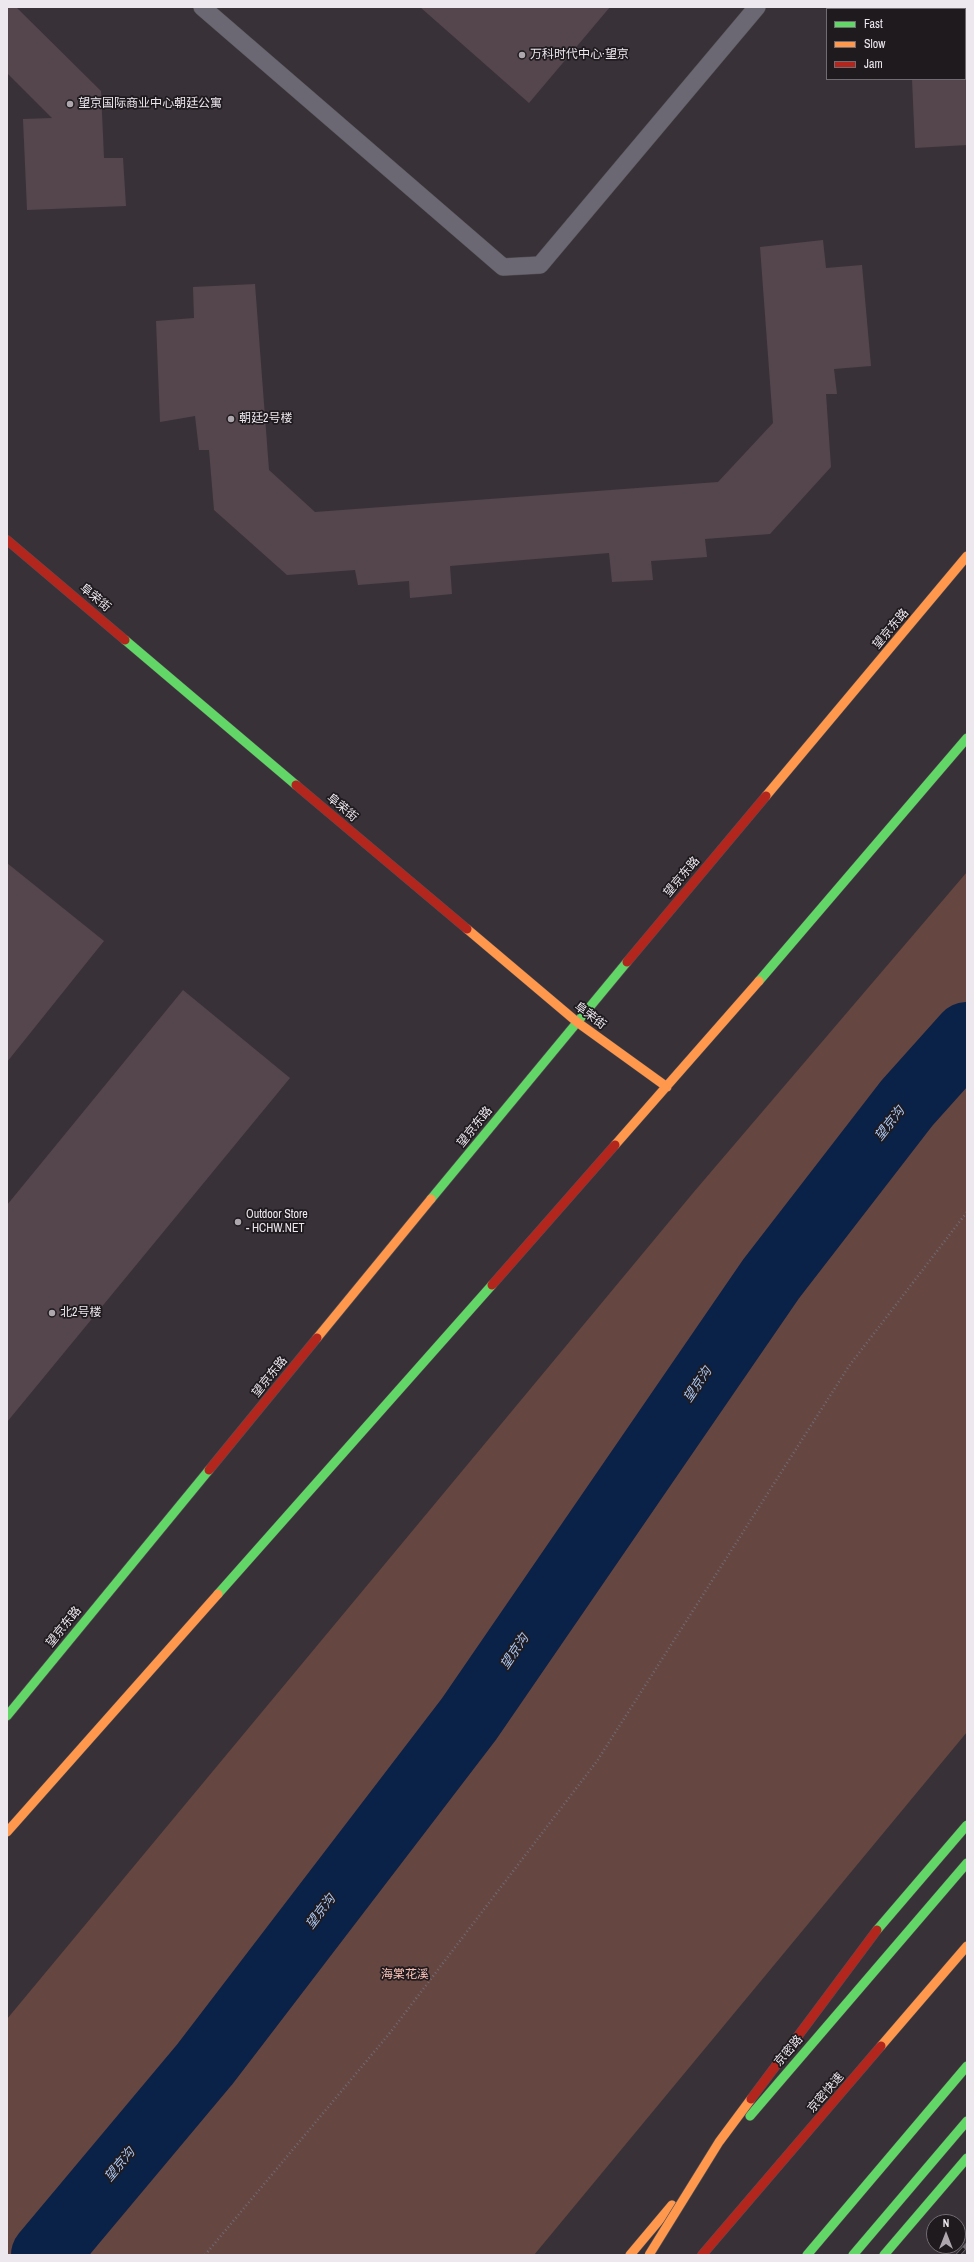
<!DOCTYPE html>
<html>
<head>
<meta charset="utf-8">
<style>
  body { margin:0 }
  #map { position:relative; width:974px; height:2262px; overflow:hidden; background:#383238; font-family:"Archivo Narrow",sans-serif }
  canvas { display:block }
  .frame { position:absolute; inset:0; border:8px solid #ede7ee; pointer-events:none }
  .legend { position:absolute; left:826px; top:8px; width:140px; height:72px; box-sizing:border-box; background:#1e1a1e; border:1px solid #716c71; margin:0; padding:5px 7px; list-style:none; font-size:12px; color:#ede7ee }
  .legend li { display:flex; align-items:center; gap:8px; height:20px }
  .legend b { width:20px; border:1px solid #716c71 }
  .north { position:absolute; left:926px; top:2214px; width:40px; height:40px; box-sizing:border-box; background:#1e1a1e; border:1px solid #716c71; border-radius:50%; rotate:0deg; font-size:11px; font-weight:700; line-height:16px; text-align:center; color:#ede7ee }
  .north::after { content:''; display:block; margin:auto; width:14px; height:18px; background:#aea8ae; clip-path:polygon(50% 0,100% 100%,50% 72%,0 100%) }
</style>
</head>
<body>
<div id="map">
<canvas width="974" height="2262"></canvas>
<div class="frame"></div>
<ul class="legend">
<li><b style="height:5px;background:#63d668"></b>Fast</li>
<li><b style="height:5px;background:#ff974d"></b>Slow</li>
<li><b style="height:5px;background:#b3261e"></b>Jam</li>
</ul>
<div class="north">N</div>
</div>
<script>
const c = document.querySelector('canvas').getContext('2d');
c.lineJoin = 'round';
function paint(path, color) { c.fillStyle = color; c.fill(path, 'evenodd'); }
const poly = rows => new Path2D(rows.map(r => 'M' + r).join(''));
function trace(path, color, width, dash) { c.strokeStyle = color; c.lineWidth = width; c.lineCap = dash ? 'butt' : 'round'; c.setLineDash(dash || []); c.stroke(path); }
function write(font, color, halo, rows, align = 'center') {
  c.font = font + ' "Archivo Narrow","Noto Sans SC",sans-serif'; c.lineWidth = 3.5; c.setLineDash([]); c.textBaseline = 'middle'; c.strokeStyle = halo; c.fillStyle = color; for (const [text, x, y, turn = 0] of rows) {
    c.save(); c.translate(x, y); c.rotate((+turn || 0) * Math.PI / 180); c.textAlign = isNaN(turn) ? turn : align; if (halo) c.strokeText(text, 0, 0); c.fillText(text, 0, 0); c.restore();
  }
}
paint(poly([
  [967,872,967,1732,534,2255,7,2255,7,2019,693,1193]
]), '#664641');
trace(poly([
  [45,2255,205,2064,469,1719,771,1279,907,1103,967,1036]
]), '#0b2248', 68);
paint(poly([
  [7,7,16,7,101,91,104,158,123,158,126,206,27,210,23,119,52,118,7,73],
  [420,7,610,7,529,103],
  [911,7,967,7,967,145,915,148,912,79,965,79,965,9,909,9],
  [823,240,826,268,862,265,871,366,834,369,837,394,826,394,831,467,770,534,705,539,707,557,651,561,653,580,612,582,609,553,450,566,452,594,410,598,409,581,358,585,355,570,287,575,214,510,209,450,199,450,195,416,160,422,156,321,194,318,193,287,255,284,269,470,315,512,718,482,773,423,760,247],
  [7,863,104,941,7,1062],
  [183,990,290,1078,7,1422,7,1205]
]), '#54464c');
const lane = poly([
  [202,7,503,267,540,265,757,7]
]);
const fast = poly([
  [125,640,296,785],
  [759,981,967,738],
  [431,1199,627,962],
  [218,1594,492,1285],
  [7,1716,209,1470],
  [750,2116,967,1863],
  [807,2255,967,2066],
  [853,2255,967,2121],
  [884,2255,967,2158]
]);
const slow = poly([
  [766,796,967,556],
  [467,929,577,1022,667,1087],
  [615,1145,759,981],
  [317,1338,431,1199],
  [7,1832,218,1594],
  [881,2046,967,1946],
  [630,2255,672,2205]
]);
const jam = poly([
  [7,540,125,640],
  [296,785,467,929],
  [627,962,766,796],
  [492,1285,615,1145],
  [209,1470,317,1338],
  [702,2255,881,2046]
]);
trace(lane, '#545054', 18);
trace(fast, '#545054', 10);
trace(slow, '#545054', 10);
trace(jam, '#545054', 10);
trace(poly([
  [205,2255,389,2034,597,1761,849,1366,967,1212]
]), '#6f6b74', 2.5, [1, 3]);
trace(lane, '#6b6874', 17);
trace(fast, '#63d668', 9);
trace(slow, '#ff974d', 9);
trace(jam, '#b3261e', 9);
const rail = poly([
  [958,2255,967,2245]
]);
trace(rail, '#6b686f', 4.5);
trace(rail, '#1e1a1e', 3, [9]);
const fastBridge = poly([
  [877,1930,967,1825]
]);
const slowBridge = poly([
  [649,2255,719,2142,751,2099]
]);
const jamBridge = poly([
  [751,2099,877,1930]
]);
trace(fastBridge, '#545054', 10, []);
trace(slowBridge, '#545054', 10, []);
trace(jamBridge, '#545054', 10, []);
trace(fastBridge, '#63d668', 9);
trace(slowBridge, '#ff974d', 9);
trace(jamBridge, '#b3261e', 9);
for (const [x, y, r, color] of [
  [522,55,4,"#aea8ae"],
  [70,104,4,"#aea8ae"],
  [231,419,4,"#aea8ae"],
  [238,1222,4,"#aea8ae"],
  [52,1313,4,"#aea8ae"]
]) { const dot = new Path2D(); dot.arc(x, y, r, 0, 2 * Math.PI); c.fillStyle = color; c.fill(dot); trace(dot, '#1e1a1e', 1.5); }
write('12px', '#ede7ee', '#1e1a1e', [
  ["万科时代中心·望京",530,55],
  ["望京国际商业中心朝廷公寓",78,104],
  ["朝廷2号楼",239,419],
  ["Outdoor Store",246,1215],
  ["- HCHW.NET",246,1229],
  ["北2号楼",60,1313]
], 'left');
write('12px', '#ede7ee', '#1e1a1e', [
  ["阜荣街",95,598,40],
  ["望京东路",891,629,-50],
  ["阜荣街",342,808,40],
  ["望京东路",682,877,-50],
  ["阜荣街",590,1016,37],
  ["望京东路",475,1127,-51],
  ["望京东路",270,1377,-51],
  ["望京东路",64,1627,-51],
  ["京密路",789,2051,-49],
  ["京密快速",826,2093,-49]
]);
write('12px', '#fdc3b8', '#1e1a1e', [
  ["海棠花溪",405,1975]
]);
write('italic 13px', '#abc6f1', '#1e1a1e', [
  ["望京沟",890,1124,-52],
  ["望京沟",698,1385,-56],
  ["望京沟",515,1652,-56],
  ["望京沟",321,1912,-53],
  ["望京沟",120,2165,-50]
]);
</script>
</body>
</html>
